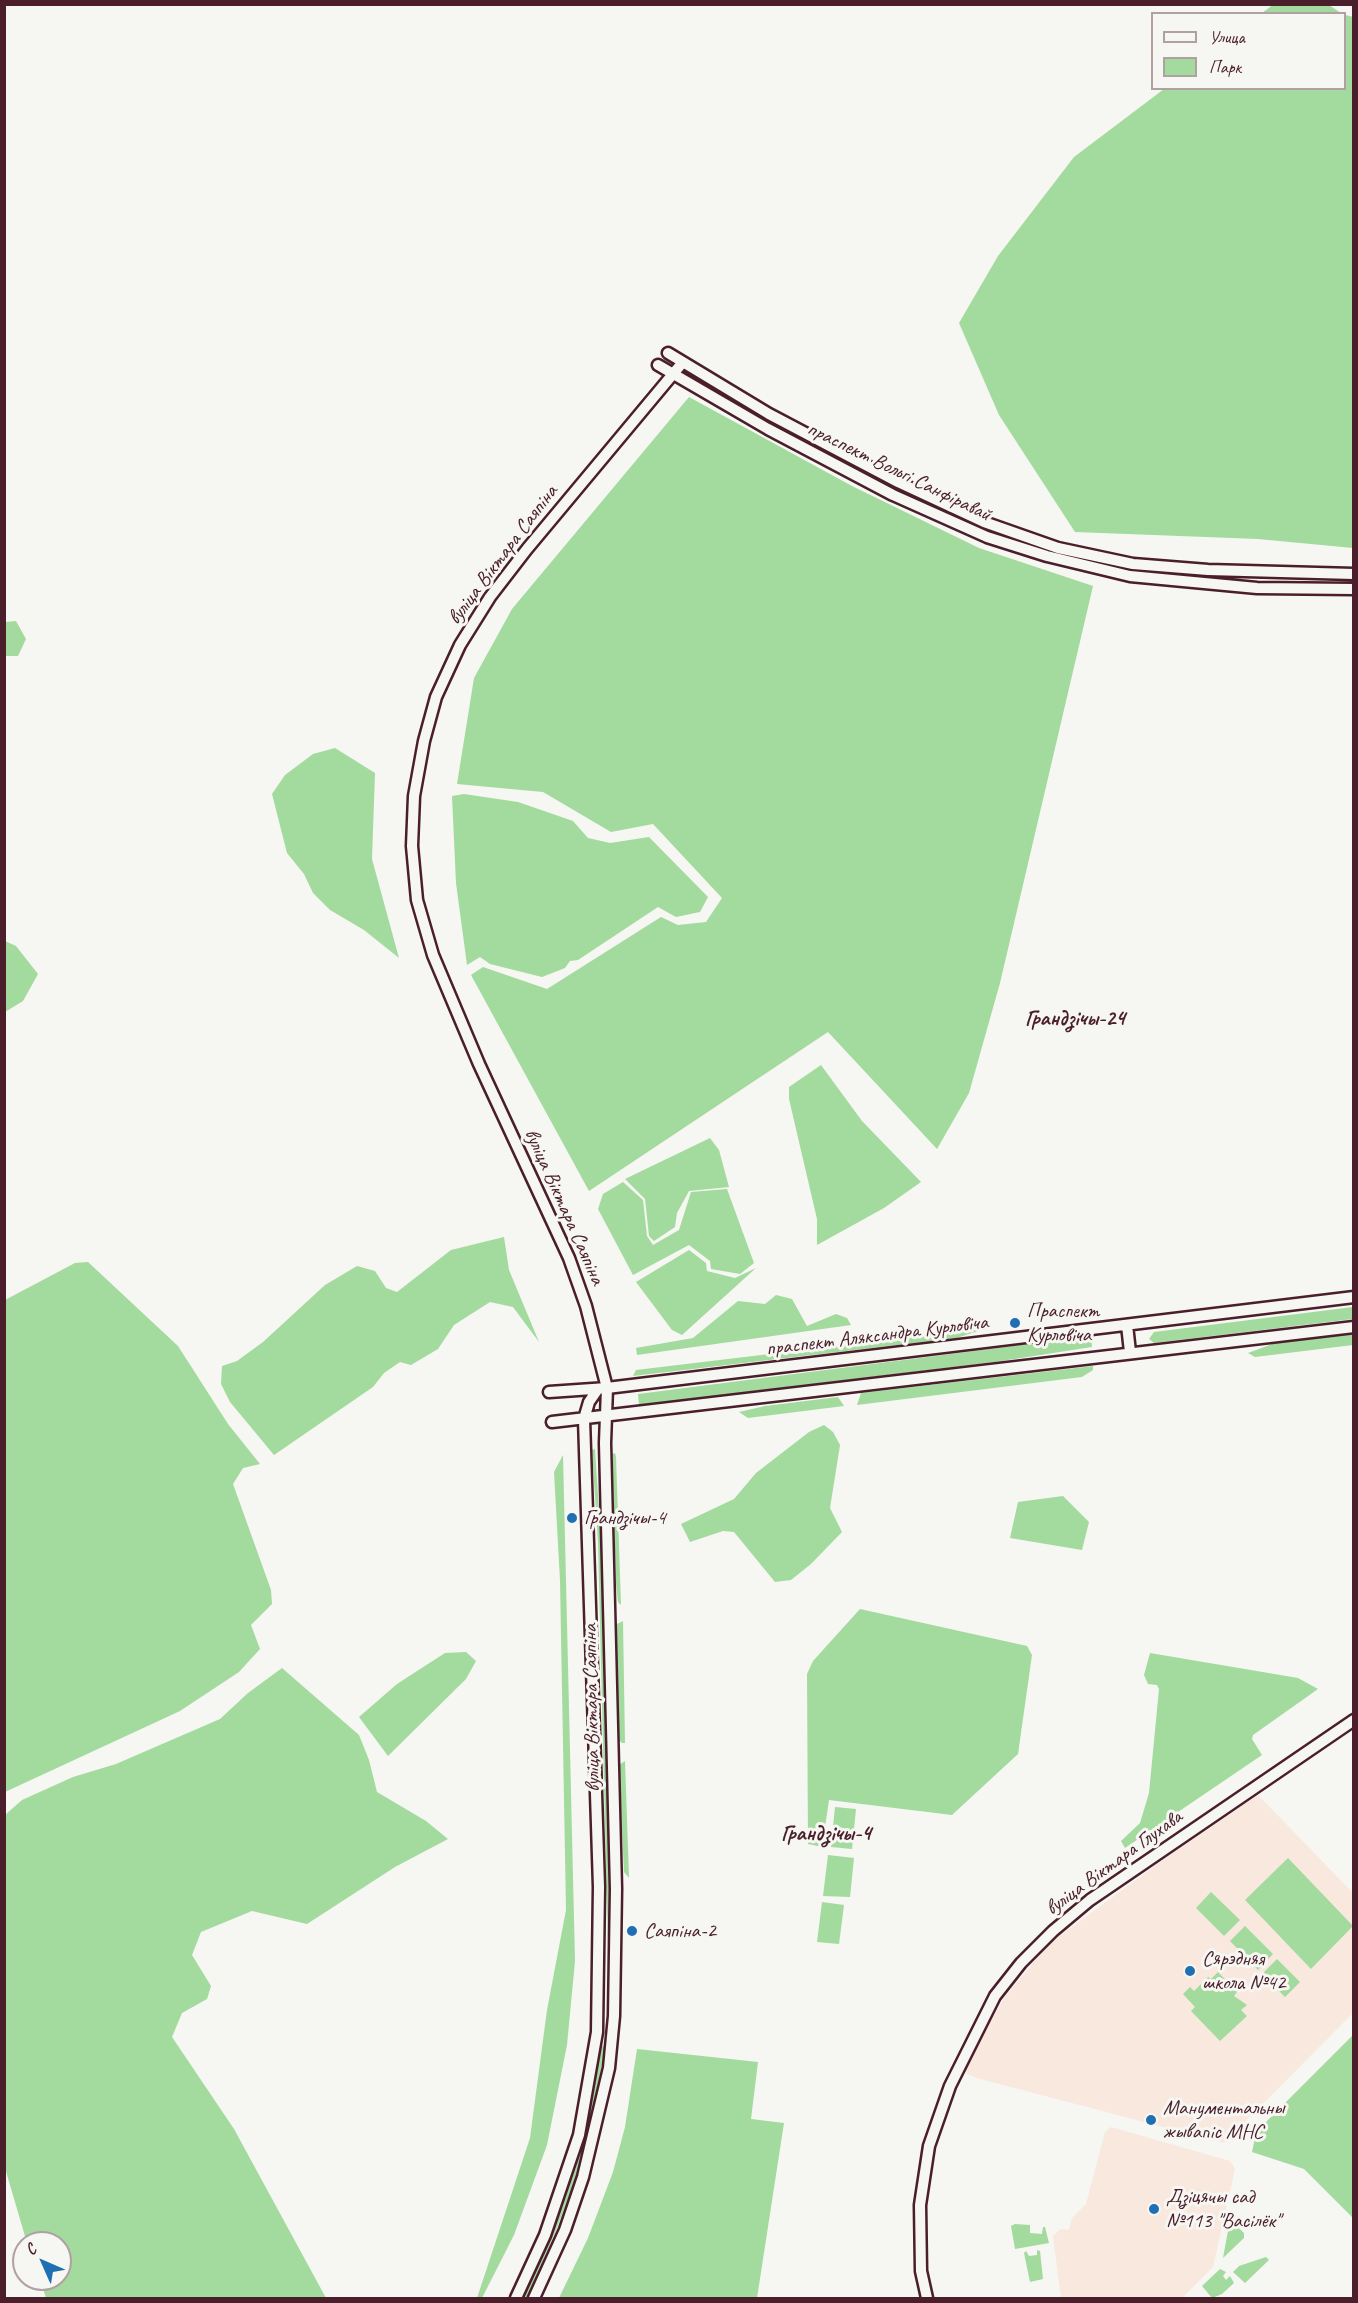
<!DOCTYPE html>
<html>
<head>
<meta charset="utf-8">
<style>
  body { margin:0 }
  #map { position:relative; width:1358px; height:2303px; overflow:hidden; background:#f6f6f2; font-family:Caveat,sans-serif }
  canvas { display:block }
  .frame { position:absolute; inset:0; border:6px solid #4a1f2b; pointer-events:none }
  .legend { position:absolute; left:1151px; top:12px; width:195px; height:78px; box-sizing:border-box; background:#f6f6f2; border:2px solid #b1a0a2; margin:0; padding:8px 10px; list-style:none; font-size:18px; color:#4a1f2b }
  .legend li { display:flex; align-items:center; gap:12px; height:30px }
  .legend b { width:30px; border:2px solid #b1a0a2 }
  .north { position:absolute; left:12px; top:2231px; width:60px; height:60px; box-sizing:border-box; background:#f6f6f2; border:2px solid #b1a0a2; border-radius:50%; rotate:315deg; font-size:16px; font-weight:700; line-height:24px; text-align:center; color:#4a1f2b }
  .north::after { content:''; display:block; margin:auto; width:21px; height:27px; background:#1f6fb2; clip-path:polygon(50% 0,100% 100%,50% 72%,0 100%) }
</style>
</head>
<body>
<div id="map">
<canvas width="1358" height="2303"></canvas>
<div class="frame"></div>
<ul class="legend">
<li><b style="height:8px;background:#f6f6f2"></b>Улица</li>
<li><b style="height:16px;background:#a3da9e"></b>Парк</li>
</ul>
<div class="north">С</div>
</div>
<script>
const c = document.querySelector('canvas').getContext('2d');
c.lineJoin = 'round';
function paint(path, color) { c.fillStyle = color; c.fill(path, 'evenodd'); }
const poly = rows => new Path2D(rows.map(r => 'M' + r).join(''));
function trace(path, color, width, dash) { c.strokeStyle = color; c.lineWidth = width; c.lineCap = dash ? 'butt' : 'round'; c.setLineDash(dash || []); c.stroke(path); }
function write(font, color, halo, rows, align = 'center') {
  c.font = font + ' Caveat,sans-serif'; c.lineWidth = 6; c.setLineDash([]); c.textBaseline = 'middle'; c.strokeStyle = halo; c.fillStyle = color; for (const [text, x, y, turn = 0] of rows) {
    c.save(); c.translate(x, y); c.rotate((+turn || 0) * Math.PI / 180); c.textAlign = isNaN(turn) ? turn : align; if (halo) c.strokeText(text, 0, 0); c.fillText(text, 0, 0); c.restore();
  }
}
paint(poly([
  [1258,1795,1353,1893,1353,2013,1224,2143,973,2077,963,2071,1004,1998,1050,1943,1163,1860],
  [1111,2127,1230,2161,1235,2169,1213,2267,1182,2298,1061,2298,1053,2236,1061,2229,1069,2230,1072,2218,1086,2204,1105,2132]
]), '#f8e8de');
paint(poly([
  [1274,4,1329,5,1341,13,1262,13],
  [1345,15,1354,17,1353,548,1258,539,1075,532,999,415,959,323,998,256,1074,157,1164,89,1344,88],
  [689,397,852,486,979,548,1093,586,1000,983,969,1093,937,1149,828,1032,589,1191,471,975,483,967,547,989,661,917,678,925,706,922,722,898,653,824,611,832,543,792,457,784,474,678,512,609],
  [16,621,26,639,18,656,5,656,5,622],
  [335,748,375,773,372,859,399,958,364,930,330,910,313,893,304,874,287,853,272,794,285,775,313,754],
  [464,794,518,802,573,821,588,838,610,843,649,837,708,897,700,912,676,917,658,907,578,960,570,961,565,968,542,977,490,964,480,957,467,965,456,883,452,796],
  [5,941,16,946,38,974,23,1001,5,1012],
  [821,1065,862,1121,921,1182,884,1208,817,1245,817,1219,789,1099,789,1087],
  [710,1138,719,1150,729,1187,689,1191,677,1213,675,1227,654,1241,649,1236,645,1199,625,1179],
  [623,1182,643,1200,647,1236,653,1245,679,1230,691,1192,727,1189,754,1263,740,1274,711,1269,710,1261,689,1245,633,1275,598,1209,603,1194],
  [504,1237,509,1270,539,1342,513,1307,490,1302,454,1325,438,1349,411,1365,400,1362,384,1373,373,1387,274,1455,230,1402,221,1384,222,1366,237,1361,263,1342,325,1285,357,1266,375,1271,386,1288,397,1292,451,1250],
  [689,1250,706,1263,707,1271,735,1278,756,1268,682,1335,672,1330,636,1282],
  [88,1262,178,1346,228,1424,260,1464,243,1468,233,1484,271,1590,272,1604,251,1625,260,1649,239,1672,180,1711,5,1792,5,1300,75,1263],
  [776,1295,792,1299,807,1326,836,1314,847,1318,851,1325,637,1355,636,1348,693,1338,738,1301,765,1304],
  [1353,1307,1353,1319,1154,1343,1149,1339,1154,1332],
  [987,1328,957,1338,633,1376,636,1370],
  [1353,1334,1353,1345,1255,1357,1248,1353,1275,1343],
  [1091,1336,1092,1347,995,1362,639,1405,638,1394],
  [1093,1366,1093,1370,1082,1377,857,1405,861,1393],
  [838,1397,844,1406,748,1418,739,1412,765,1406],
  [824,1425,833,1432,840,1445,830,1508,842,1532,811,1564,791,1580,775,1582,734,1532,723,1531,690,1542,681,1524,734,1499,756,1473,809,1432],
  [595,1449,601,1542,611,1939,609,1989,598,1542,592,1450],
  [615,1453,616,1457,621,1605,618,1602,616,1583,612,1454],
  [563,1455,575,1961,567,2045,547,2145,514,2235,482,2298,477,2298,530,2138,547,2010,566,1910,560,1580,554,1472],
  [1063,1496,1089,1522,1082,1550,1010,1538,1018,1502],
  [860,1609,1027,1646,1032,1655,1018,1754,952,1815,829,1800,822,1847,808,1844,807,1674,813,1661],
  [623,1621,625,1743,622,1743,619,1740,617,1725,615,1625],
  [466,1652,476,1661,466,1679,388,1756,359,1717,397,1684,445,1653],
  [1150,1653,1298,1678,1318,1689,1253,1735,1252,1739,1262,1755,1125,1848,1121,1841,1140,1823,1149,1793,1159,1689,1157,1685,1148,1684,1144,1675],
  [282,1668,359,1735,369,1760,377,1792,426,1821,448,1839,395,1867,307,1924,252,1911,201,1932,192,1955,211,1986,207,1999,182,2013,172,2037,234,2129,326,2298,46,2298,40,2279,60,2279,60,2243,27,2243,5,2168,5,1815,22,1800,73,1777,116,1764,220,1719,248,1693],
  [625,1761,629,1878,624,1872,619,1765],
  [835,1807,856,1809,852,1849,831,1847],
  [828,1855,854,1858,850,1897,823,1896],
  [1288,1858,1353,1926,1311,1969,1245,1900],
  [1211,1892,1240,1920,1224,1936,1196,1908],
  [822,1902,844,1905,839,1944,817,1942],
  [1245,1926,1273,1954,1258,1970,1230,1941],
  [1277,1959,1300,1982,1285,1997,1262,1974],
  [1218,1972,1237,1992,1234,1996,1247,2005,1241,2010,1247,2016,1220,2041,1191,2011,1195,2007,1183,1994,1190,1987,1194,1991,1208,1977,1211,1979],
  [1353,2035,1353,2218,1304,2169,1252,2152,1255,2138,1251,2137],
  [602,2046,606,2047,579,2169,557,2228,527,2298,523,2298,576,2168],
  [637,2049,758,2062,751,2119,784,2123,757,2298,559,2298,588,2238,613,2172,625,2127],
  [1230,2220,1244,2233,1244,2238,1223,2258],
  [1015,2224,1030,2225,1030,2233,1042,2234,1043,2227,1045,2227,1049,2243,1015,2249,1011,2226],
  [1037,2250,1040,2251,1043,2279,1030,2282,1024,2253,1026,2251,1029,2256,1037,2255],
  [1266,2257,1269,2260,1245,2283,1233,2272,1239,2266],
  [1220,2269,1226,2272,1223,2276,1226,2280,1230,2276,1234,2283,1222,2294,1212,2298,1202,2286]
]), '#a3da9e');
const minor = poly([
  [668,353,769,414,898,482,984,522,1058,548,1133,564,1208,570,1354,574],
  [658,365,768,429,893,495,987,537,1047,556,1130,576,1257,588,1354,589],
  [1127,1325,1130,1352],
  [549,1392,607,1388,1354,1297],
  [552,1422,1354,1327],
  [516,2298,545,2235,579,2135,597,2032,599,1887,584,1419,589,1402,598,1389],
  [534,2298,565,2230,583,2177,609,2068,614,2016,616,1889,605,1443,607,1388,586,1306,569,1258,479,1064,433,955,417,900,412,846,414,796,424,741,436,697,460,645,490,597,527,549,683,362],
  [927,2298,921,2271,920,2205,929,2146,950,2086,995,1996,1021,1963,1053,1931,1090,1900,1354,1720]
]);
trace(minor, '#4a1f2b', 15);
trace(minor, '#f6f6f2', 10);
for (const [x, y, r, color] of [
  [1015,1323,6,"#1f6fb2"],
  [572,1518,6,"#1f6fb2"],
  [632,1931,6,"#1f6fb2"],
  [1190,1971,6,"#1f6fb2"],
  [1151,2120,6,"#1f6fb2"],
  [1154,2209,6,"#1f6fb2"]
]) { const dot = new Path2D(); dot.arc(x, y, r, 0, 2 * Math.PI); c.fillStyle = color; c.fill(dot); trace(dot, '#f6f6f2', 2); }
write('21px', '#4a1f2b', '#f6f6f2', [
  ["праспект Вольгі Санфіравай",899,472,26],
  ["вуліца Віктара Саяпіна",503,555,-53],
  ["вуліца Віктара Саяпіна",564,1207,66],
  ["праспект Аляксандра Курловіча",877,1336,-7],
  ["вуліца Віктара Саяпіна",592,1708,-91],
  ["вуліца Віктара Глухава",1114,1863,-36]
]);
write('21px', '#4a1f2b', '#f6f6f2', [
  ["Праспект",1027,1311],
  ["Курловіча",1027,1335],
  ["Грандзічы-4",584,1518],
  ["Саяпіна-2",644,1931],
  ["Сярэдняя",1202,1959],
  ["школа №42",1202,1983],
  ["Манументальны",1163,2108],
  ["жывапіс МНС",1163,2132],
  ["Дзіцячы сад",1166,2197],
  ["№113 \"Васілёк\"",1166,2221]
], 'left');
write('bold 22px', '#4a1f2b', '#f6f6f2', [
  ["Грандзічы-24",1075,1019],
  ["Грандзічы-4",826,1834]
]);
</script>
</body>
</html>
